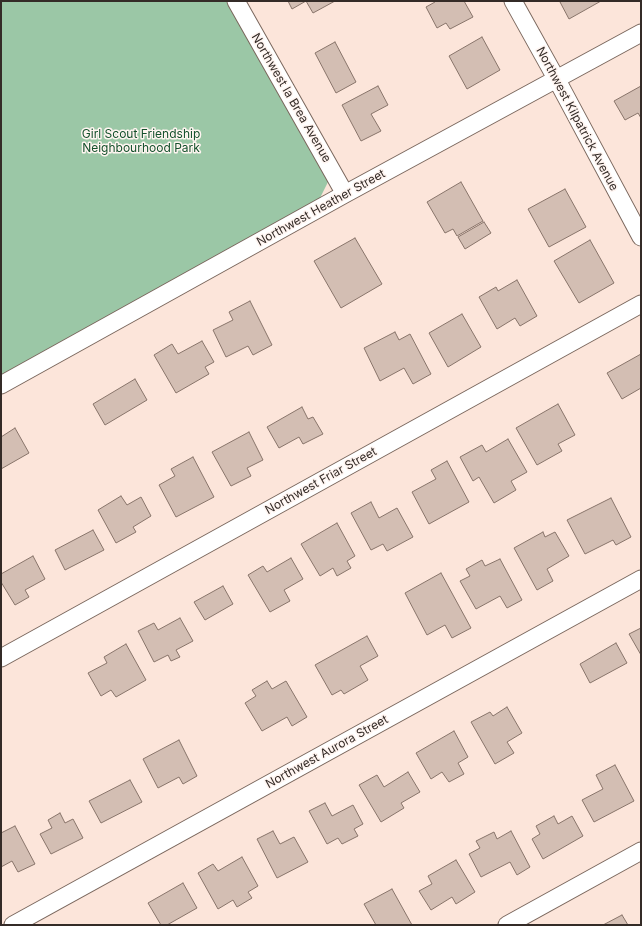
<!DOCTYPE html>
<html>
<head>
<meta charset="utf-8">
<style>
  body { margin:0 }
  #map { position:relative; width:642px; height:926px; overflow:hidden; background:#fce5da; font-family:Inter,sans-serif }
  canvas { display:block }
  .frame { position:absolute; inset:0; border:2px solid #342b27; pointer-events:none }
</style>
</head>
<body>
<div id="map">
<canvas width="642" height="926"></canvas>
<div class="frame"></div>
</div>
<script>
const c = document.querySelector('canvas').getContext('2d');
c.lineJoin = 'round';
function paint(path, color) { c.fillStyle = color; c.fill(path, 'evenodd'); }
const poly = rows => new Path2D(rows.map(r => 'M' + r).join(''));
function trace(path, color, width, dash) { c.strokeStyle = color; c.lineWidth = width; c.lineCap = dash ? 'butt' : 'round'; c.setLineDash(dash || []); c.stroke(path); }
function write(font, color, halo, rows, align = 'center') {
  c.font = font + ' Inter,sans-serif'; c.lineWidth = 3; c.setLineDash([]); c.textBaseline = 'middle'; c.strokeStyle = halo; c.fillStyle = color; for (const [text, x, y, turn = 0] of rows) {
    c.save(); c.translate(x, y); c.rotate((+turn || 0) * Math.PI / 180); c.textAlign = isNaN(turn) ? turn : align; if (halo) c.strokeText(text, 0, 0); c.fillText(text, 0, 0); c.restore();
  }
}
paint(poly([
  [1,1,228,1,323,168,328,182,320,198,281,224,1,378]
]), '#9bc7a6');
const building = poly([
  [288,1,335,1,313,13,306,1,292,9,288,1],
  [434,1,464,1,473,17,450,29,446,23,437,28,426,7,435,2,434,1],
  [562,1,601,1,569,19,560,2,562,1],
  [482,37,500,70,467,89,449,56,482,37],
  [335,42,356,82,336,93,315,53,335,42],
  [378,86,388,105,371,114,381,131,361,141,342,105,378,86],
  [641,86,641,118,638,113,625,120,614,101,641,86],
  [461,182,483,221,457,236,453,229,445,233,427,202,461,182],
  [565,189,586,227,549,247,528,209,565,189],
  [484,222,491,233,465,249,458,237,484,222],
  [355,238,382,284,341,308,314,261,355,238],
  [590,240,614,283,579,303,554,261,590,240],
  [517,280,537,316,520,326,515,318,497,329,479,297,496,287,498,291,517,280],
  [250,301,272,345,253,355,248,346,226,357,213,330,233,320,229,312,250,301],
  [462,314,481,347,448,367,429,333,462,314],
  [395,332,399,340,410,334,431,374,413,384,404,368,380,381,364,348,395,332],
  [202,341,214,362,205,367,209,374,176,393,154,355,172,344,178,354,202,341],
  [641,354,641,388,622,399,607,373,641,354],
  [135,379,147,400,105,425,93,404,135,379],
  [558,404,575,435,558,444,562,451,537,465,516,428,558,404],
  [302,407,308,419,313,417,323,434,303,444,299,437,279,448,267,427,302,407],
  [15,428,29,453,1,469,1,437,15,428],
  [249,432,263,460,247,468,251,476,231,486,212,452,249,432],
  [508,439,527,472,511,481,516,490,494,503,479,477,473,481,460,457,482,445,486,452,508,439],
  [193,457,214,497,176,517,159,485,175,476,171,469,193,457],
  [447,461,469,502,429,524,412,492,436,479,431,470,447,461],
  [121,496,127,505,141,497,151,516,133,527,136,532,116,543,98,510,121,496],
  [611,498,631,537,616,545,613,540,585,554,567,520,611,498],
  [371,502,379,518,397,508,413,537,387,551,383,544,371,550,351,513,371,502],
  [337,523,355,556,347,561,351,568,337,576,333,568,320,576,301,544,337,523],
  [93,530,104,550,65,570,55,550,93,530],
  [543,532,545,537,555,532,569,556,547,569,553,581,537,590,514,548,543,532],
  [33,556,45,579,25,590,29,597,15,605,1,582,1,574,33,556],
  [291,558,303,579,284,590,290,601,270,612,248,575,263,566,267,572,291,558],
  [500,559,522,600,507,608,500,596,476,609,460,581,470,576,466,569,482,560,485,566,500,559],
  [441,573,471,628,452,638,445,625,427,635,405,593,441,573],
  [223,586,233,604,205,620,194,602,223,586],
  [180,618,193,641,176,650,180,657,171,661,168,655,154,662,138,631,154,623,158,630,180,618],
  [641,628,641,655,629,634,641,628],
  [367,636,378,656,360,666,368,680,344,694,341,690,332,695,315,665,367,636],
  [616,643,627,663,590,683,580,664,616,643],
  [126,644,146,680,116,697,111,690,101,696,88,673,107,663,104,657,126,644],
  [267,681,272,689,286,681,307,717,292,726,287,717,262,731,245,703,256,696,252,690,267,681],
  [507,707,522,733,507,742,514,753,495,764,471,722,490,712,493,716,507,707],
  [454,731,468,757,458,763,464,774,449,782,442,772,431,779,416,753,454,731],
  [179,740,197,776,183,784,179,777,158,788,143,759,179,740],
  [615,765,634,801,594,822,582,800,603,789,596,775,615,765],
  [408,772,420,792,401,803,404,808,381,822,359,785,377,775,384,787,408,772],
  [130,780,142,802,101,823,89,801,130,780],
  [325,803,332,816,353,805,363,824,354,829,358,836,342,844,338,838,327,844,309,811,325,803],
  [60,813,65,823,73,819,83,838,51,854,40,834,52,828,48,820,60,813],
  [554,816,558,824,572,816,583,836,543,859,532,839,540,834,536,826,554,816],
  [15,826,35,864,18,872,12,861,1,867,1,833,15,826],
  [273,831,280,844,294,837,308,862,277,878,257,839,273,831],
  [511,831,530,867,517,875,510,862,481,877,469,854,480,848,476,841,494,832,497,839,511,831],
  [242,857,258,886,248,892,252,898,237,907,233,900,218,909,198,873,213,864,218,871,242,857],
  [456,860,475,892,456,904,452,897,431,910,419,891,432,884,428,876,456,860],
  [183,883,197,908,167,925,161,925,148,903,183,883],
  [392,889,412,925,376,925,364,904,392,889],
  [622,915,628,925,603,925,622,915]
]);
paint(building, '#d3beb3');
trace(building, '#88746a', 1);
const street = poly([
  [236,1,345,194],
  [513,1,557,80,641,237],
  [1,385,345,194,641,33],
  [1,658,641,304],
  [13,925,641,579],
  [507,925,641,851]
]);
trace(street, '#7a675d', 19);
trace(street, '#fff', 17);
write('12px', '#342b27', '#fff5f1', [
  ["Northwest la Brea Avenue",291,98,60],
  ["Northwest Kilpatrick Avenue",577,119,62],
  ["Northwest Heather Street",321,208,-29],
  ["Northwest Friar Street",321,481,-29],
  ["Northwest Aurora Street",327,752,-29]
]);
write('12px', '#14512c', '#fff5f1', [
  ["Girl Scout Friendship",141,134],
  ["Neighbourhood Park",141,148]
]);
</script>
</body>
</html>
